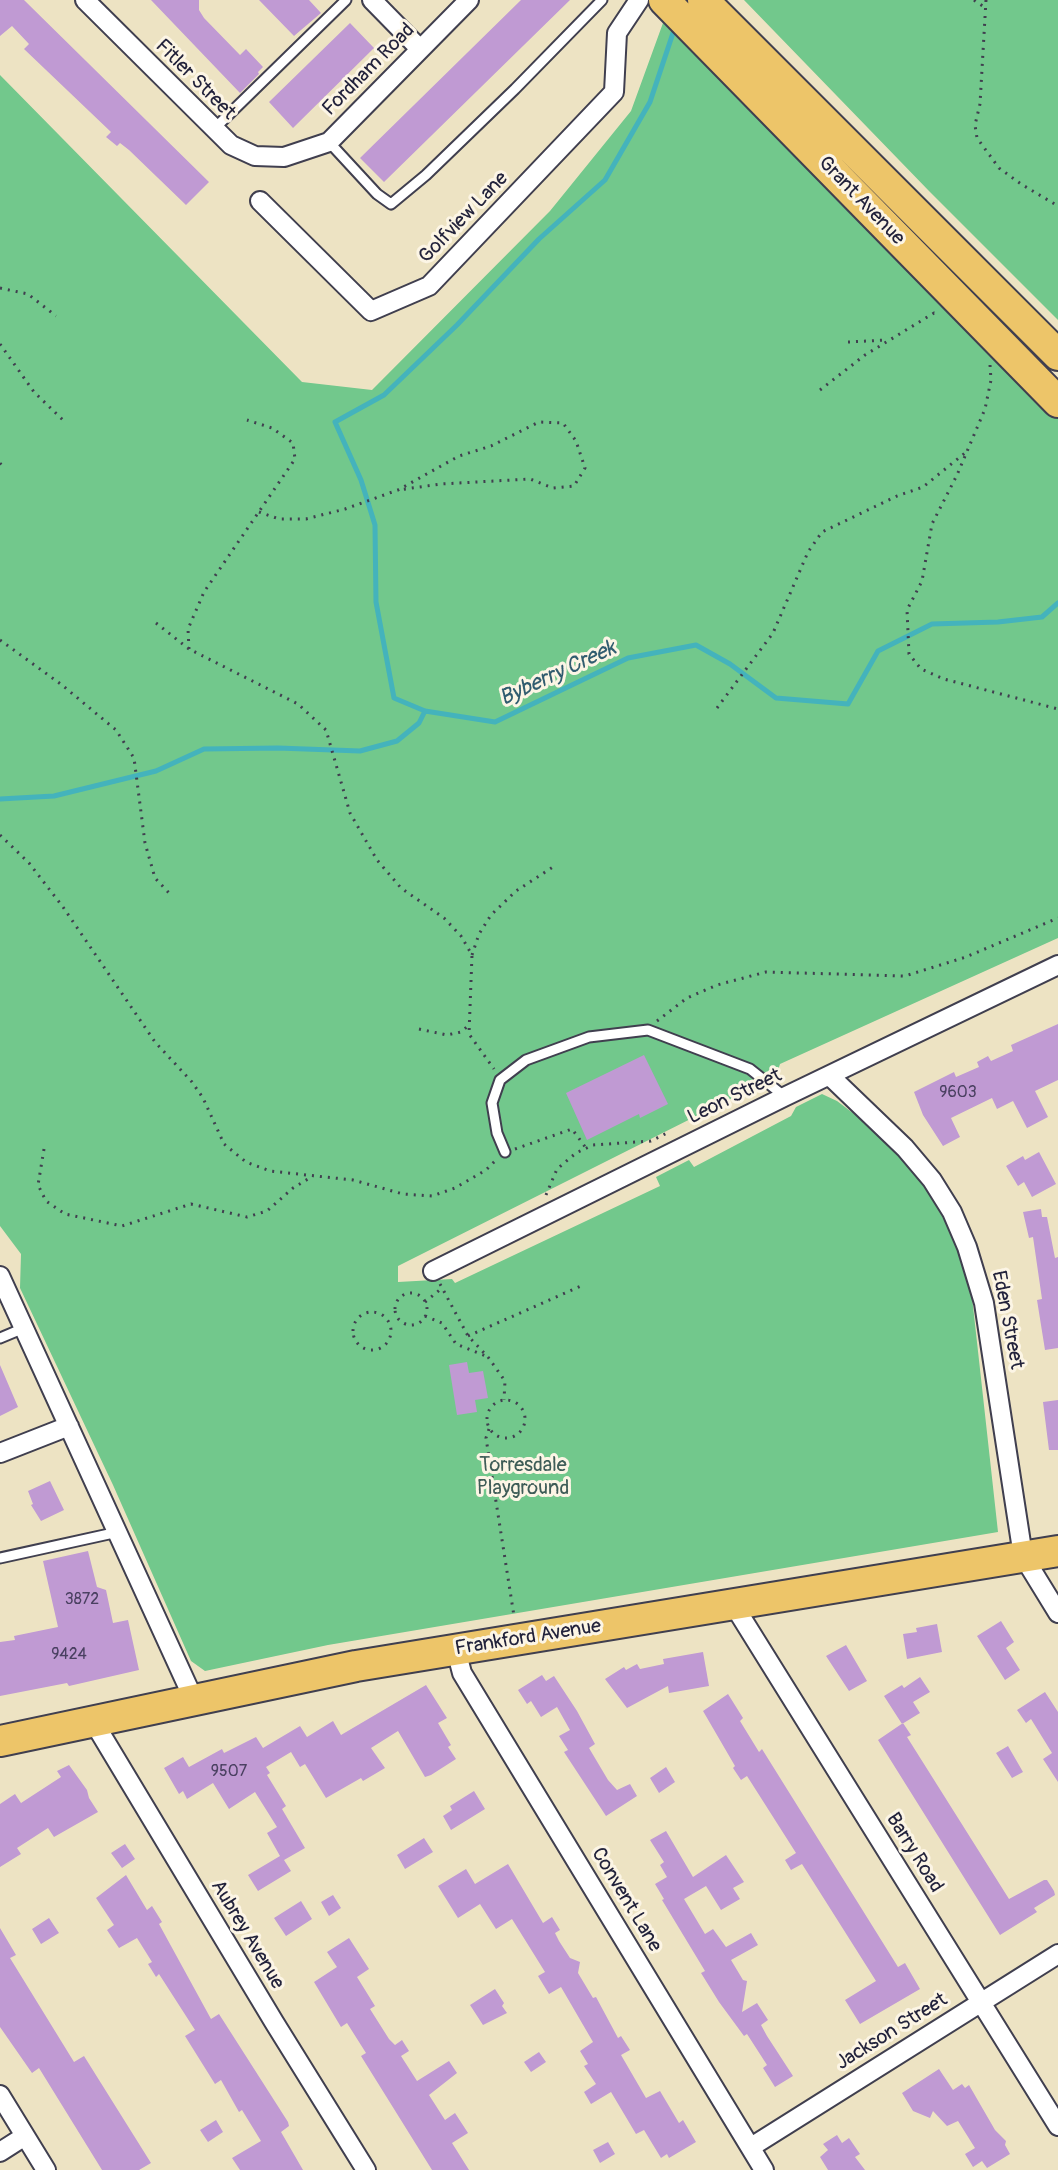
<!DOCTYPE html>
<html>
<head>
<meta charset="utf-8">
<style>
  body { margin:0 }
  canvas { display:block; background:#ede3c3 }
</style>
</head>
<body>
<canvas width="1058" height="2170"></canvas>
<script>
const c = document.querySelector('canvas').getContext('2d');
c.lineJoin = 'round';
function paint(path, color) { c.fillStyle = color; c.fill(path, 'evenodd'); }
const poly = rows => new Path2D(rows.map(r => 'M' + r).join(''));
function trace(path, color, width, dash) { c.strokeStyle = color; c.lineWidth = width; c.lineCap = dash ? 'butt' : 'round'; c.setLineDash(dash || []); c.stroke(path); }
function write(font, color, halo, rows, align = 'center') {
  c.font = font + ' Pangolin,sans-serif'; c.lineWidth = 6; c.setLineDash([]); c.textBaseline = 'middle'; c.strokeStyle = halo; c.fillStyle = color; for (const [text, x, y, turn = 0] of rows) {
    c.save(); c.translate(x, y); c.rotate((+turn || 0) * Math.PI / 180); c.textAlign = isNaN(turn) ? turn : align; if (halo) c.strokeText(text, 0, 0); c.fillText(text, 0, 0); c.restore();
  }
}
paint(poly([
  [744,0,1058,0,1058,320,929,191],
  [663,23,1058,419,1058,938,780,1064,776,1076,398,1266,398,1282,452,1279,455,1283,660,1186,656,1177,689,1160,694,1167,791,1116,796,1107,822,1094,837,1101,862,1120,916,1172,945,1221,963,1262,972,1297,998,1532,328,1645,205,1671,191,1661,113,1485,20,1288,21,1254,0,1226,0,75,302,382,372,390,550,211,631,111]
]), '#72c88c');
trace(poly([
  [673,33,650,102,605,180,539,239,457,325,384,395,335,422,361,480,375,525,376,602,394,698,425,711,495,722,628,658,696,645,730,664,776,698,848,704,878,651,932,624,998,622,1042,617,1058,603],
  [0,799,54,796,156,771,204,749,278,748,360,751,397,741,419,723,425,711]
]), '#44b3bc', 5);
paint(poly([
  [0,0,24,0,209,182,186,205,129,150,120,143,117,146,106,137,111,132,24,49,29,44,12,26,0,36],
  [151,0,199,0,199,10,204,18,240,55,246,49,263,67,258,72,259,74,240,93],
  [259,0,309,0,321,13,294,36],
  [521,0,570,0,384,182,360,158],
  [350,23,374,48,293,128,269,102],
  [1058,1024,1058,1080,1035,1091,1048,1117,1027,1128,1013,1101,997,1109,992,1098,951,1118,960,1137,943,1146,923,1115,914,1092,954,1072,956,1077,979,1067,977,1062,988,1056,991,1061,1013,1051,1011,1045],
  [644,1055,668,1104,640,1118,639,1114,587,1140,566,1093],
  [1039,1152,1056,1184,1032,1197,1024,1182,1018,1186,1006,1166,1023,1156,1025,1160],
  [1041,1209,1042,1217,1047,1217,1055,1258,1058,1257,1058,1348,1045,1350,1037,1300,1042,1299,1033,1237,1029,1238,1023,1212],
  [467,1362,469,1373,483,1371,488,1398,475,1400,477,1412,457,1415,449,1365],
  [0,1365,18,1407,0,1416],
  [1058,1400,1058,1450,1049,1450,1043,1402],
  [50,1481,64,1510,41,1521,31,1505,33,1504,28,1491],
  [88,1551,97,1587,106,1590,113,1623,128,1620,139,1670,69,1686,67,1683,0,1696,0,1642,15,1640,14,1636,58,1627,43,1561],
  [1001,1621,1014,1642,1006,1648,1020,1670,1005,1680,977,1636],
  [937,1624,942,1652,907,1659,903,1634,917,1632,916,1628],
  [846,1645,867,1681,849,1691,826,1656],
  [703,1652,709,1686,669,1693,668,1686,627,1708,605,1679,624,1667,626,1670,637,1664,640,1669,664,1664,663,1659],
  [542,1675,546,1681,554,1676,577,1711,595,1744,589,1748,608,1780,617,1790,630,1784,637,1796,606,1816,564,1752,568,1750,559,1736,570,1730,557,1707,541,1717,531,1701,527,1704,518,1690],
  [920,1677,930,1692,913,1702,920,1713,902,1724,884,1696,902,1685,904,1688],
  [426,1685,447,1718,438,1723,451,1745,448,1747,456,1759,431,1775,425,1777,398,1731,371,1748,385,1768,363,1781,361,1778,326,1798,305,1764,300,1767,291,1752,266,1767,270,1773,267,1775,286,1806,282,1809,305,1848,284,1860,291,1871,258,1891,248,1875,280,1856,267,1833,277,1827,255,1792,229,1809,213,1783,187,1799,183,1791,179,1794,164,1768,183,1757,189,1767,222,1749,224,1753,256,1737,263,1748,300,1726,307,1737,333,1721,341,1735],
  [1045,1692,1058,1712,1058,1782,1043,1759,1052,1753,1031,1719,1026,1723,1017,1710],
  [728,1694,743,1718,740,1721,759,1752,762,1749,898,1967,905,1963,920,1989,860,2024,845,2000,876,1981,802,1864,791,1870,785,1860,796,1853,747,1776,741,1780,733,1768,735,1766,703,1711],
  [903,1723,911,1735,907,1737,1009,1899,1044,1880,1047,1880,1054,1891,1055,1895,1034,1908,1037,1912,1000,1935,878,1740],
  [1008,1746,1023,1772,1012,1778,996,1753],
  [69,1765,87,1790,89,1798,98,1812,54,1837,48,1828,17,1848,21,1854,0,1867,0,1804,15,1794,21,1803,61,1777,57,1771],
  [666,1767,675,1782,659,1793,650,1778],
  [474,1791,485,1809,451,1830,443,1816,452,1810,450,1806],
  [666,1831,693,1877,726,1855,744,1882,733,1888,740,1899,721,1910,706,1886,684,1899,705,1934,713,1929,726,1947,751,1933,758,1945,731,1960,743,1980,747,1981,742,2012,757,2003,768,2020,761,2025,767,2036,793,2076,775,2087,763,2068,767,2065,747,2034,744,2036,719,2002,701,1973,705,1971,662,1900,664,1899,655,1884,667,1877,660,1865,664,1862,650,1840],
  [424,1838,433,1852,405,1869,397,1855],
  [125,1844,135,1859,122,1868,111,1853],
  [508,1864,543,1923,552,1917,560,1930,555,1933,559,1941,570,1958,580,1962,578,1973,593,1998,596,1997,618,2038,621,2036,630,2050,621,2055,646,2098,660,2091,679,2123,683,2120,696,2142,669,2158,667,2154,661,2158,644,2130,636,2134,611,2092,591,2104,584,2092,596,2084,584,2066,588,2064,580,2051,593,2042,561,1987,549,1994,538,1976,545,1972,512,1919,496,1929,480,1904,458,1918,438,1886,466,1869,475,1884],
  [126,1875,147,1910,152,1906,162,1922,159,1924,211,2019,219,2014,288,2122,289,2126,281,2132,303,2170,240,2170,232,2158,261,2141,242,2110,239,2112,221,2080,215,2084,185,2036,195,2030,159,1974,156,1977,148,1964,152,1962,137,1938,119,1948,107,1930,114,1925,96,1898],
  [333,1895,341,1908,329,1916,321,1902],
  [301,1901,312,1919,286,1936,274,1918],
  [49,1918,59,1933,41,1944,32,1929],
  [0,1928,16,1955,10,1958,74,2062,84,2056,151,2163,139,2170,102,2170,39,2068,32,2073,0,2027],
  [349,1938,369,1969,357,1977,375,2006,370,2009,389,2039,395,2045,402,2040,409,2051,401,2056,417,2081,449,2061,457,2073,429,2095,445,2120,455,2113,468,2133,452,2143,469,2170,432,2170,361,2056,366,2053,347,2023,341,2027,314,1982,337,1967,327,1952],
  [495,1989,504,2003,502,2006,507,2013,483,2025,470,2005],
  [539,2052,546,2062,531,2072,524,2062],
  [939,2069,953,2090,962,2084,965,2088,969,2085,995,2130,1006,2141,1005,2145,1010,2154,987,2168,982,2161,973,2167,965,2154,975,2148,958,2121,947,2126,933,2111,930,2118,913,2111,902,2093],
  [216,2120,223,2132,208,2142,200,2130],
  [837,2135,842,2143,849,2138,860,2154,855,2157,865,2170,828,2170,820,2157,828,2150,823,2144],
  [608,2142,615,2154,600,2163,593,2150]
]), '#c09ad3');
const lane = poly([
  [214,129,346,0],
  [329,142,377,194,391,204,426,175,515,89,602,0],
  [505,1152,497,1133,492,1103,500,1080,526,1060,589,1037,648,1030,750,1069,784,1096],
  [0,1338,24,1328],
  [0,1558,118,1532]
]);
const street = poly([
  [85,0,231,145,255,156,284,157,329,142,469,0],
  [372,0,420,49],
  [260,201,371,311,429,286,614,92,617,33,639,0],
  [830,1076,905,1148,932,1180,952,1212,967,1247,984,1303,1023,1556,1058,1613],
  [433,1271,784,1097,1058,965],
  [0,1276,194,1700],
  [0,1453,69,1426],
  [733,1604,1058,2126],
  [456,1650,462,1673,764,2170],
  [93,1721,274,2022,366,2170],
  [0,2095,46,2170],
  [751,2147,1058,1954],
  [0,2152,25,2136]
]);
const primary = poly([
  [664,0,1058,402],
  [703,0,1058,355],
  [0,1741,356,1666,1058,1551]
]);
trace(lane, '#403f4f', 13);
trace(street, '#403f4f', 22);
trace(primary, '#403f4f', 34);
trace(poly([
  [974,0,984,7],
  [986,0,980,104,975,125,977,138,999,168,1021,184,1058,206],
  [0,288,28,294,56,316],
  [848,342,887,340],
  [0,344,34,392,64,421],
  [990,365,991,380,985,409,957,475,932,524,922,581,907,610,909,654,921,669,944,679,1058,709],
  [820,390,865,355,934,313,939,315],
  [0,463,4,469],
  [259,512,279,519,306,519,345,509,398,490,459,456,491,446,539,422,563,423,576,441,585,468,574,486,553,488,530,479,441,484,398,490],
  [156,623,189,649,298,704,326,730,350,813,377,860,401,888,444,918,461,936,472,955,469,1034,494,1069],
  [0,640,62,685,116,730,134,758,145,843,155,878,170,894],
  [189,649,188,629,204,592,295,459,293,443,272,428,247,420],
  [717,708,773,633,808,552,822,532,897,496,923,487,965,453],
  [0,835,29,863,63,907,155,1042,192,1082,203,1098,224,1144,246,1162,270,1171,353,1180,403,1194,432,1196,455,1188,486,1170,495,1161],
  [472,955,479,934,491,915,516,891,556,865],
  [657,1021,687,998,717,985,766,972,905,976,966,957,1058,918],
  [419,1029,447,1035,461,1032,468,1026],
  [44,1149,38,1185,46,1201,65,1214,122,1226,191,1204,247,1217,267,1211,293,1188,313,1176],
  [515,1149,572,1129,586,1148],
  [546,1195,557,1169,576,1153,593,1145,651,1141,667,1133],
  [440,1284,468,1336,488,1357,505,1381,504,1400],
  '395 1309a16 16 0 1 1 32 0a16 16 0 1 1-32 0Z',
  [425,1302,442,1288],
  '353 1331a19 19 0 1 1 38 0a19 19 0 1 1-38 0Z',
  [425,1316,442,1323,456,1344,486,1356],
  [468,1336,581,1286],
  '487 1419a19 19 0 1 1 38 0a19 19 0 1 1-38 0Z',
  [489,1429,486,1438,514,1616]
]), '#403f4f', 3, [2, 6]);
trace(lane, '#fff', 9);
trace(street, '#fff', 18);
trace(primary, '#edc569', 30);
write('16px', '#4a4061', null, [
  ["9603",958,1093],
  ["3872",82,1600],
  ["9424",69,1655],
  ["9507",229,1772]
]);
write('20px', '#22223b', '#fcf5e5', [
  ["Fordham Road",369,70,-45],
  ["Fitler Street",195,80,45],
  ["Grant Avenue",861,201,46],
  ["Golfview Lane",464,218,-46],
  ["Leon Street",735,1097,-26],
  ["Eden Street",1007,1320,79],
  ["Frankford Avenue",528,1638,-9],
  ["Barry Road",914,1853,58],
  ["Convent Lane",626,1900,59],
  ["Aubrey Avenue",247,1935,59],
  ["Jackson Street",892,2032,-32]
]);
write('20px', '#3e5c57', '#fcf5e5', [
  ["Torresdale",523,1466],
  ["Playground",523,1489]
]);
write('italic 22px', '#305c6f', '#fcf5e5', [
  ["Byberry Creek",558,674,-25]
]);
</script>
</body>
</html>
